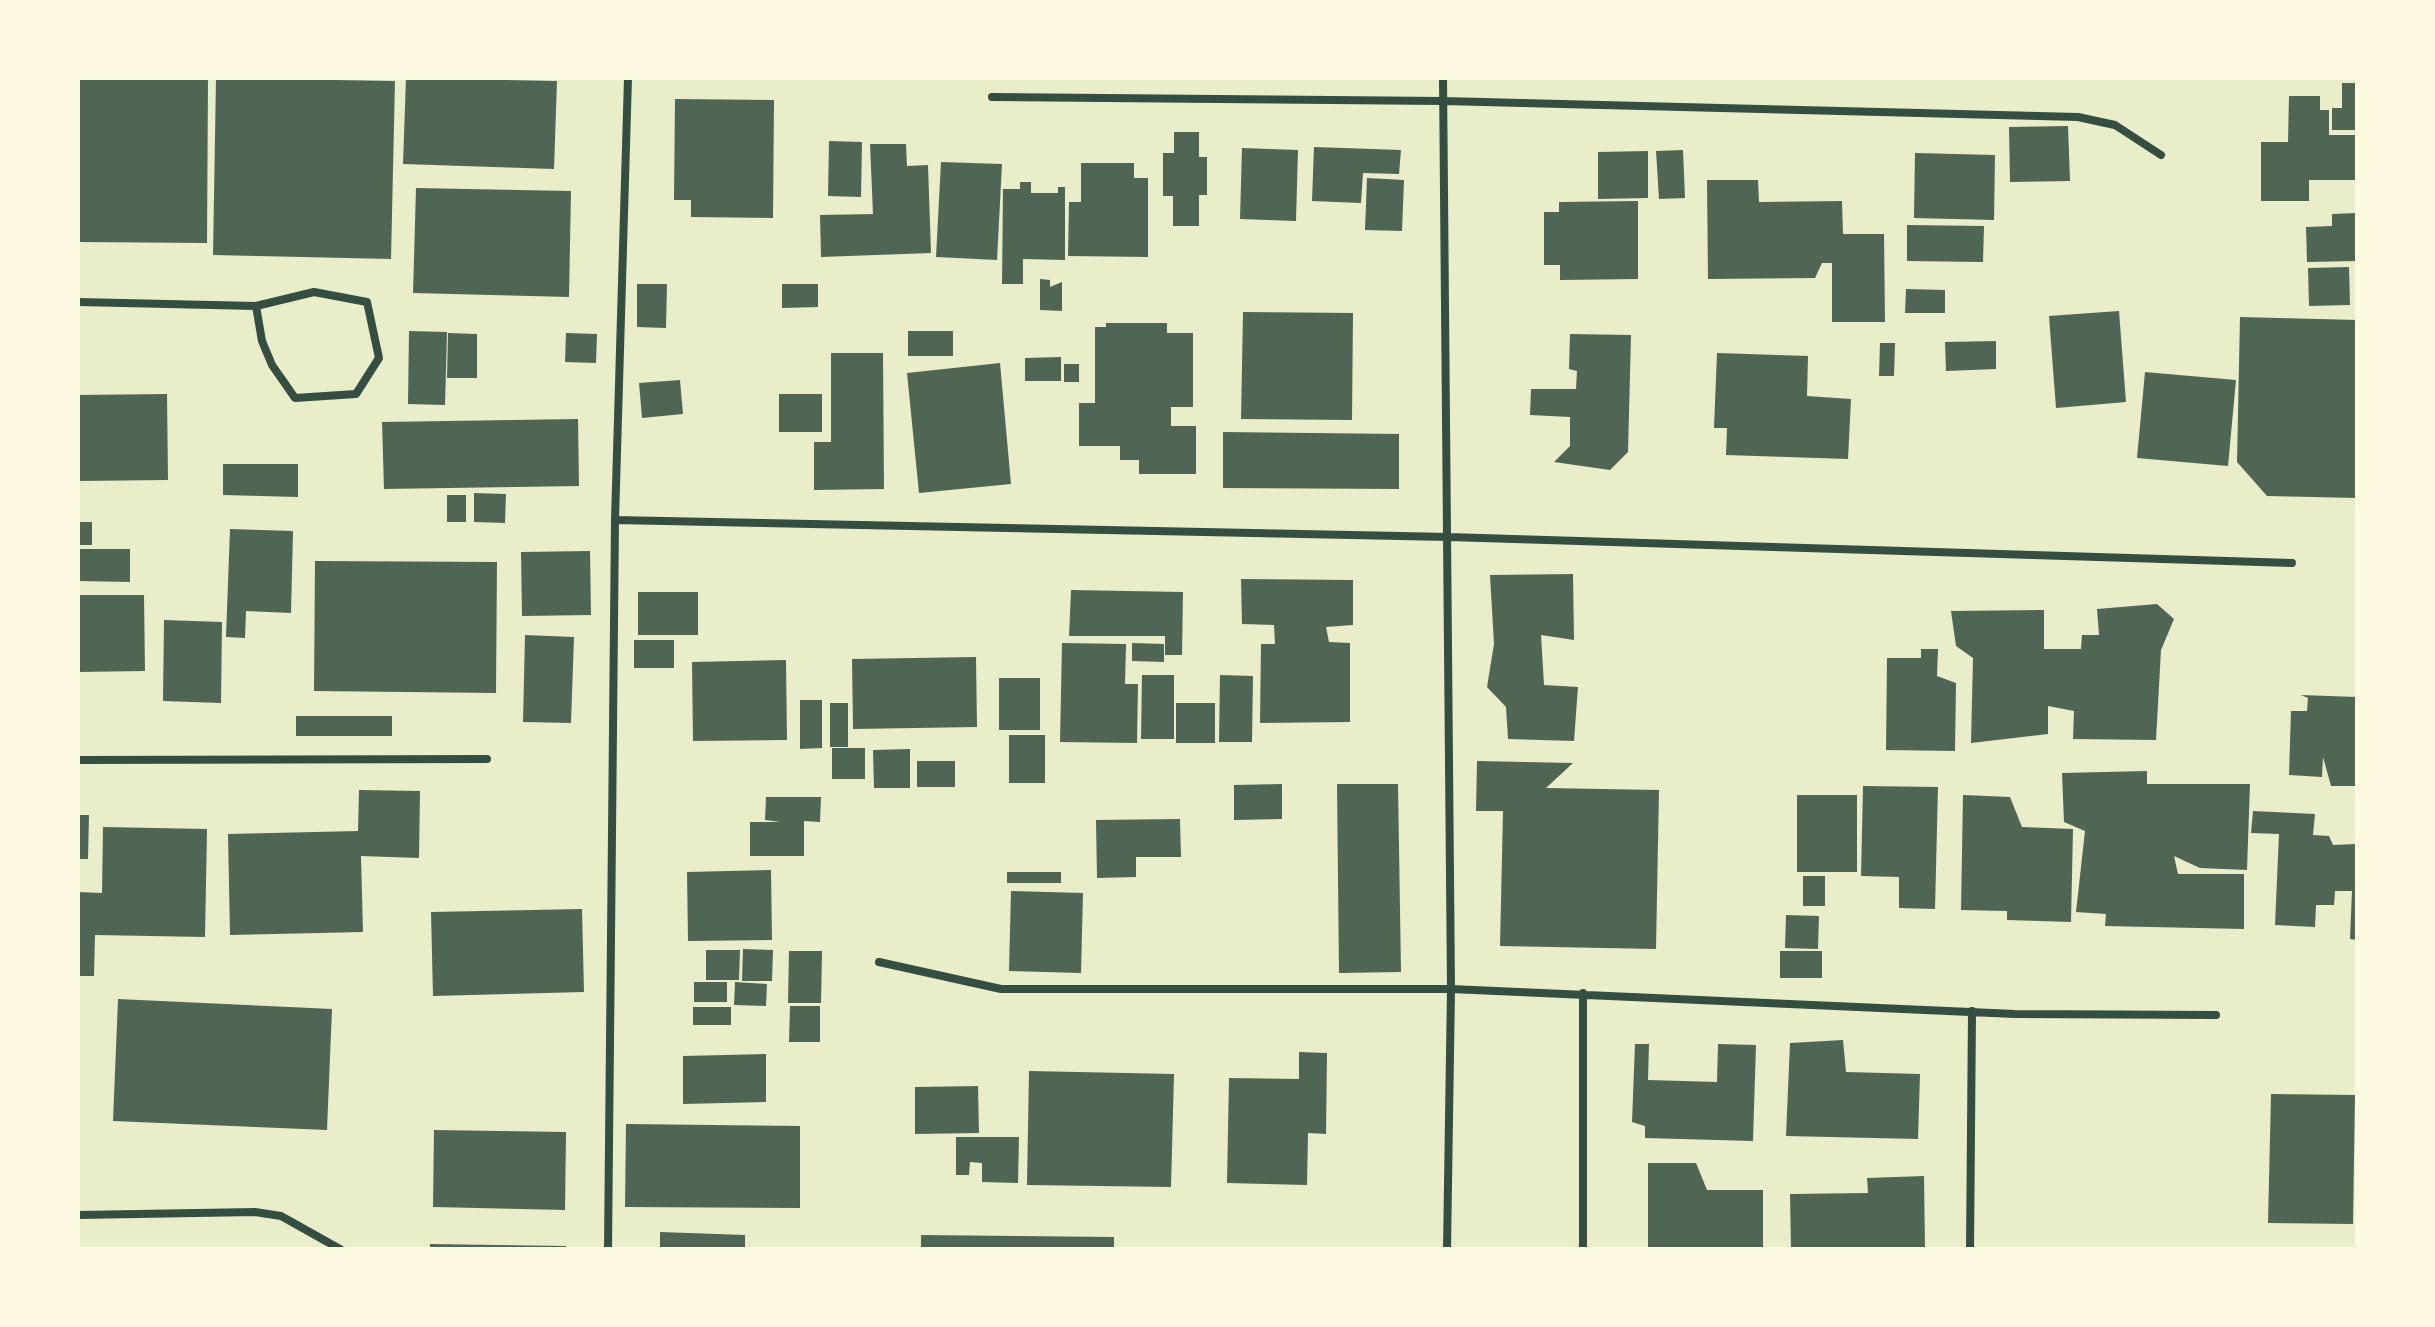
<!DOCTYPE html>
<html>
<head>
<meta charset="utf-8">
<style>
  body { margin:0 }
  #map { position:relative; width:2435px; height:1327px; overflow:hidden; background:#e9edc9; font-family:Karla,sans-serif }
  canvas { display:block }
  .frame { position:absolute; inset:0; border:80px solid #fefae0; pointer-events:none }
</style>
</head>
<body>
<div id="map">
<canvas width="2435" height="1327"></canvas>
<div class="frame"></div>
</div>
<script>
const c = document.querySelector('canvas').getContext('2d');
c.lineJoin = 'round';
function paint(path, color) { c.fillStyle = color; c.fill(path, 'evenodd'); }
const poly = rows => new Path2D(rows.map(r => 'M' + r).join(''));
function trace(path, color, width, dash) { c.strokeStyle = color; c.lineWidth = width; c.lineCap = dash ? 'butt' : 'round'; c.setLineDash(dash || []); c.stroke(path); }
paint(poly([
  [78,78,208,78,207,243,78,242],
  [216,78,395,81,391,259,213,255],
  [406,78,557,81,554,169,403,164],
  [2342,83,2357,83,2357,130,2332,130,2332,108,2342,108],
  [2289,96,2320,96,2320,110,2329,110,2329,135,2357,135,2357,180,2309,180,2309,201,2261,201,2261,142,2288,142],
  [675,99,774,100,773,218,691,217,691,200,674,200],
  [2068,126,2070,181,2010,182,2009,127],
  [1174,132,1199,132,1199,157,1207,157,1207,195,1199,195,1199,226,1173,226,1173,196,1163,196,1163,153,1174,153],
  [829,141,862,142,861,197,828,196],
  [870,144,906,144,907,166,928,165,931,253,821,257,820,215,873,214],
  [1314,147,1401,150,1399,174,1363,173,1361,203,1312,201],
  [1242,148,1298,150,1296,221,1240,219],
  [1683,150,1685,198,1659,199,1656,151],
  [1648,151,1648,198,1598,199,1598,152],
  [1915,153,1995,155,1994,220,1914,218],
  [941,162,1002,164,997,260,936,257],
  [1081,163,1134,163,1134,178,1148,178,1148,257,1068,256,1069,202,1081,202],
  [1367,178,1404,180,1402,231,1365,230],
  [1707,180,1758,180,1759,202,1842,201,1843,234,1884,234,1885,322,1832,322,1832,263,1822,263,1815,278,1708,279],
  [1020,182,1031,182,1031,193,1058,193,1058,187,1065,187,1065,260,1023,259,1023,284,1002,284,1003,189,1020,189],
  [416,188,571,191,569,297,413,293],
  [1638,201,1638,279,1560,280,1560,265,1544,265,1544,212,1559,212,1559,202],
  [2357,213,2357,261,2307,262,2306,227,2332,226,2332,214],
  [1907,225,1984,226,1983,262,1907,261],
  [2349,267,2350,305,2309,306,2308,268],
  [1040,279,1050,280,1050,287,1062,282,1062,311,1040,310],
  [637,284,667,284,666,328,637,327],
  [782,284,818,284,818,307,782,308],
  [1906,289,1945,290,1945,313,1905,313],
  [2119,311,2126,402,2056,408,2049,316],
  [1243,312,1353,313,1352,420,1241,419],
  [2240,317,2357,320,2357,498,2267,496,2237,462],
  [1106,323,1167,323,1167,333,1193,333,1193,407,1171,407,1171,426,1196,426,1196,474,1139,474,1139,460,1120,460,1120,446,1079,446,1079,403,1095,403,1095,327,1106,327],
  [409,331,447,332,445,405,408,404],
  [908,331,953,331,953,356,908,356],
  [448,333,477,334,477,378,447,378],
  [566,333,597,334,596,363,565,362],
  [1570,334,1631,335,1628,452,1610,470,1554,462,1570,446,1570,417,1530,415,1531,389,1576,389,1577,371,1569,369],
  [1996,341,1996,369,1946,371,1945,342],
  [1880,343,1895,343,1894,376,1879,376],
  [831,353,883,353,884,489,814,490,814,442,831,442],
  [1717,353,1808,356,1807,396,1851,399,1848,459,1726,455,1727,428,1714,428],
  [1061,357,1061,381,1025,381,1025,358],
  [1000,363,1011,484,919,493,907,373],
  [1064,364,1079,364,1079,382,1064,382],
  [2145,372,2236,380,2228,466,2137,458],
  [680,380,683,414,642,418,639,383],
  [167,394,168,480,78,481,78,395],
  [779,394,822,394,822,432,779,432],
  [578,419,579,486,384,489,382,422],
  [1223,432,1399,434,1399,489,1223,488],
  [223,464,298,464,298,497,223,495],
  [474,493,506,494,505,523,474,522],
  [447,495,466,495,466,522,447,522],
  [78,522,92,522,92,545,78,545],
  [230,529,293,531,291,613,246,611,245,638,226,637],
  [78,549,130,549,130,582,78,581],
  [590,551,591,615,522,616,521,552],
  [315,561,497,562,496,693,314,691],
  [1573,574,1574,640,1541,635,1544,685,1578,687,1574,741,1508,739,1506,707,1487,687,1494,644,1490,575],
  [1241,579,1353,580,1353,625,1326,627,1329,642,1350,643,1350,722,1260,723,1261,644,1275,644,1274,625,1242,624],
  [1071,590,1183,592,1182,655,1165,655,1165,636,1069,636],
  [638,592,698,592,698,635,638,635],
  [78,595,144,595,145,671,78,672],
  [2157,604,2174,619,2161,650,2156,740,2073,739,2074,711,2048,706,2048,734,1971,743,1973,658,1956,646,1951,611,2044,610,2044,649,2081,649,2082,635,2099,635,2097,609],
  [164,620,222,622,221,703,163,701],
  [525,635,574,637,571,723,523,722],
  [634,640,674,640,674,668,634,668],
  [1062,643,1126,644,1125,684,1138,684,1137,743,1060,742],
  [1132,643,1164,644,1164,662,1132,661],
  [1921,649,1938,649,1937,676,1956,683,1955,751,1886,750,1887,658,1921,658],
  [976,657,977,727,853,729,852,659],
  [786,660,787,740,693,741,692,662],
  [1142,675,1174,675,1174,739,1141,739],
  [1220,675,1253,676,1252,742,1219,742],
  [999,678,1040,678,1040,730,999,730],
  [2301,695,2357,697,2357,786,2331,786,2323,757,2322,777,2289,775,2291,711,2307,711,2308,698],
  [800,700,822,700,822,748,800,749],
  [830,703,848,703,848,747,830,747],
  [1176,703,1215,703,1215,743,1176,743],
  [296,716,392,716,392,736,296,736],
  [1009,735,1045,735,1045,783,1009,783],
  [832,748,865,748,865,779,832,779],
  [910,749,910,788,874,788,873,750],
  [917,761,955,761,955,787,917,787],
  [1477,761,1573,763,1546,788,1659,790,1656,949,1500,946,1503,811,1476,811],
  [2147,771,2147,784,2250,784,2247,870,2200,868,2174,856,2178,874,2244,874,2244,929,2105,926,2106,914,2076,912,2085,831,2064,822,2062,773],
  [1282,784,1282,819,1234,820,1234,785],
  [1337,784,1398,784,1401,972,1339,973],
  [1863,786,1938,787,1935,909,1899,908,1899,877,1861,876],
  [359,790,420,791,419,858,361,856,363,932,230,935,228,834,358,831],
  [1797,795,1857,795,1857,872,1797,872],
  [1963,795,2010,797,2022,827,2073,829,2071,922,2007,920,2007,911,1961,910],
  [766,797,821,797,820,822,804,821,804,856,750,856,750,822,781,822,765,820],
  [2253,811,2315,814,2313,835,2329,836,2333,845,2357,844,2357,940,2350,939,2352,891,2335,891,2334,905,2316,905,2315,927,2275,925,2279,834,2251,833],
  [78,815,89,815,88,859,78,859],
  [1180,819,1181,857,1136,857,1136,877,1097,878,1096,820],
  [103,827,207,829,205,937,95,935,94,976,78,976,78,892,102,893],
  [771,870,772,940,688,941,687,872],
  [1007,872,1061,872,1061,883,1007,883],
  [1803,876,1825,876,1825,906,1803,906],
  [1011,891,1083,893,1081,973,1009,971],
  [582,909,584,992,433,996,431,912],
  [1786,915,1819,916,1818,949,1785,948],
  [743,949,773,950,772,981,742,981],
  [706,950,740,950,739,980,706,980],
  [789,951,822,951,821,1003,788,1003],
  [1780,951,1822,951,1822,978,1780,978],
  [694,982,727,982,727,1002,694,1002],
  [735,982,767,984,766,1006,734,1005],
  [118,999,332,1009,327,1130,113,1121],
  [790,1006,820,1006,820,1042,789,1042],
  [693,1007,731,1007,731,1025,693,1025],
  [1843,1040,1846,1072,1920,1074,1918,1139,1786,1136,1790,1043],
  [1635,1044,1649,1044,1648,1080,1717,1082,1718,1044,1756,1045,1753,1141,1645,1138,1645,1126,1632,1122],
  [1299,1052,1327,1053,1326,1134,1308,1133,1307,1185,1227,1183,1229,1078,1299,1079],
  [766,1054,766,1102,683,1104,683,1056],
  [1029,1071,1174,1074,1171,1187,1027,1185],
  [978,1086,979,1133,915,1134,915,1087],
  [2271,1094,2355,1095,2353,1224,2268,1223],
  [626,1124,800,1126,800,1208,625,1207],
  [434,1130,566,1132,565,1210,433,1207],
  [956,1137,1019,1137,1018,1183,982,1182,982,1163,970,1162,969,1175,956,1175],
  [1648,1163,1696,1163,1707,1190,1763,1190,1763,1249,1648,1249],
  [1924,1176,1925,1249,1791,1249,1790,1194,1868,1193,1867,1178],
  [660,1232,745,1235,745,1249,660,1249],
  [921,1235,1114,1237,1114,1249,921,1249],
  [430,1244,566,1246,566,1249,430,1249]
]), '#4f6655');
trace(poly([
  [1443,78,1451,989,1447,1249],
  [992,97,1443,101,2078,117,2115,125,2161,155],
  [78,302,256,306,314,292,367,302,379,358,356,394,295,398,272,365,262,341,256,306],
  [615,520,1449,537,2292,563],
  [78,760,487,759],
  [879,962,1001,989,1451,989,2015,1014,2216,1015],
  [78,1215,255,1212,281,1216,340,1249],
  [608,1249,615,520,628,78],
  [1583,1249,1583,993],
  [1970,1249,1972,1011]
]), '#344e41', 8);
</script>
</body>
</html>
